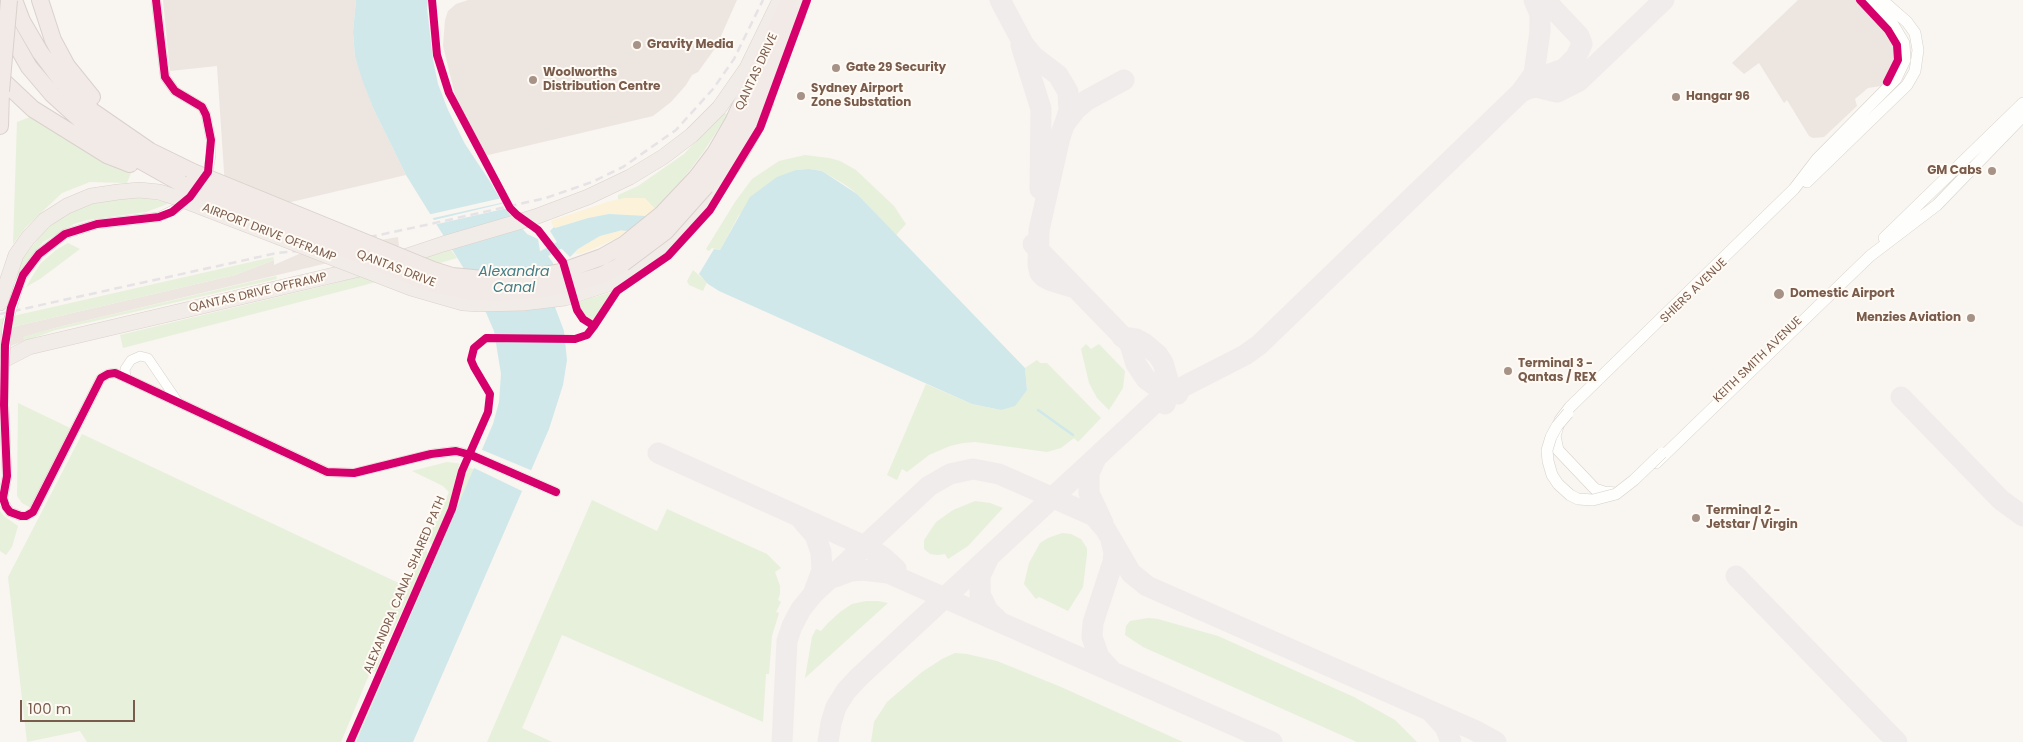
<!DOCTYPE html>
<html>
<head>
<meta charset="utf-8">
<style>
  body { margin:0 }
  #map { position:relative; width:2023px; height:742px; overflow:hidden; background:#f9f5f0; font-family:Poppins,sans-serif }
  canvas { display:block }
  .scale { position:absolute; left:20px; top:700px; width:115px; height:22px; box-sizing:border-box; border:2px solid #7a5c4d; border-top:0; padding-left:6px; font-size:15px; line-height:18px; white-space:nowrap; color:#7a5c4d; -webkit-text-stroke:4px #fffaf3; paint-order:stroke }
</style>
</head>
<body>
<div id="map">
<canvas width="2023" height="742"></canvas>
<div class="scale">100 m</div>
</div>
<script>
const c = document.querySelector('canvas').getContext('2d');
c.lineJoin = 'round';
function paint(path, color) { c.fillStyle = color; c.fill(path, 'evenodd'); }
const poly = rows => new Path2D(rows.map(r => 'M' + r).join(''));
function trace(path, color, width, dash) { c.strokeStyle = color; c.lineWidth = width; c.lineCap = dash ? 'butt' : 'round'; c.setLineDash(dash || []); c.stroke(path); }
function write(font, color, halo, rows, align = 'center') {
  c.font = font + ' Poppins,sans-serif'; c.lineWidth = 4; c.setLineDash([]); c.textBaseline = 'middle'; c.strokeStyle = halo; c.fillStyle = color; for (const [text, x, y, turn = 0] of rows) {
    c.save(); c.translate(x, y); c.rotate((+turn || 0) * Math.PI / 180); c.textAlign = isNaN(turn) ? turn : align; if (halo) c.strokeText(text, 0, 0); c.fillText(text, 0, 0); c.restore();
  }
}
paint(poly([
  [163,0,356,0,353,32,355,57,374,110,406,175,227,217,217,66,170,71],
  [468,0,737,0,716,47,698,72,692,75,686,85,671,102,653,116,484,156,457,103,443,46,445,20,448,11,456,4],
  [1798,0,1855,0,1895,43,1896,57,1892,72,1881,86,1868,88,1855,99,1857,106,1824,137,1813,138,1809,136,1787,100,1784,103,1759,63,1744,74,1732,63],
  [398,237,399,246,55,328,24,337,24,341,0,350,0,330,235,275,274,260,274,265,299,254]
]), '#ede5e0');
paint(poly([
  [722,113,728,114,704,151,681,182,655,209,645,199,626,198,618,200,618,195,638,186,684,154],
  [30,117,83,149,133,168,127,183,90,182,62,193,26,227,13,244,17,122],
  [805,155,829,158,840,161,856,170,894,206,906,224,896,235,857,194,847,186,822,171,809,169,796,170,739,215,720,250,712,248,709,251,706,249,735,202,752,179,779,161],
  [141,197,170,203,146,212,87,220,74,224,43,242,17,274,23,258,46,229,68,213,92,202],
  [68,243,80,249,40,279,26,287,40,264,56,250],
  [451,250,457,258,365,285,123,348,120,335,332,284],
  [273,257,274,260,235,275,0,330,0,319],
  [693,270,707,282,703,291,689,285,687,281],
  [276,276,277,279,56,330,24,341,23,337,55,328],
  [612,292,593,322,582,312,578,302],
  [1086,344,1091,349,1099,344,1125,371,1123,388,1109,410,1097,398,1089,383,1081,349],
  [1037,360,1040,363,1047,363,1101,418,1078,442,1074,438,1061,448,1047,452,975,442,963,443,950,446,929,455,907,472,902,469,897,480,887,475,926,384,972,404,1001,410,1027,390,1025,368],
  [18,403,70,428,31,508,22,503,17,496],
  [82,434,403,585,408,581,425,545,428,556,390,637,378,632,376,635,374,640,385,645,382,657,376,672,371,670,341,742,87,742,80,731,27,742,8,577],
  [447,462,463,464,475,470,413,609,411,608,454,510,467,467,461,464,459,465,449,507,432,546,428,538,449,492,443,486,412,471],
  [592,500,657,531,667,509,767,554,781,568,775,572,780,586,780,594,778,600,781,602,776,612,779,613,772,636,769,674,766,674,763,722,562,635,522,728,552,742,487,742],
  [975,501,990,503,1003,508,968,546,948,559,945,554,938,555,930,554,924,549,924,540,936,522,953,510],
  [0,511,4,516,18,526,12,547,6,555,0,551],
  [1062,533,1071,534,1081,539,1087,548,1087,554,1083,587,1068,611,1039,597,1036,599,1024,584,1029,563,1040,543,1048,538],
  [866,601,878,601,888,603,805,678,812,637,816,629,821,631,828,623,840,612,852,604],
  [1148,618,1158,619,1218,636,1354,697,1395,720,1417,742,1357,742,1143,647,1125,635,1126,626,1130,621],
  [403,626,406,627,356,742,352,742],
  [955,653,967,654,997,661,1061,687,1183,742,871,742,874,722,887,702,922,672,942,659]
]), '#e7f0db');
paint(poly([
  [626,198,645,198,655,209,647,216,609,214,588,218,554,228,551,221,610,201],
  [629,226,634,227,621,236,586,252,580,254,575,253,578,249,600,236,619,231]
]), '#fbf2d9');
paint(poly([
  [356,0,428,0,427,8,433,60,438,84,448,110,465,144,491,183,507,211,527,234,538,239,540,251,546,253,553,263,555,277,552,299,564,331,567,360,563,385,549,429,413,742,356,742,493,424,499,402,501,374,494,331,474,285,406,175,374,110,363,82,355,57,353,32],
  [809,169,822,171,857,194,1025,368,1027,390,1015,406,1001,410,972,404,719,291,708,284,699,274,714,249,720,250,750,197,777,177,796,170],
  [609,214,647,216,634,227,629,226,619,231,600,236,578,249,570,257,560,247,550,231,554,227,555,228,588,218]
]), '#d0e8ea');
paint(poly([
  [502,198,505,202,429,219,427,215],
  [505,203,508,208,433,225,430,221],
  [492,336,567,337,567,341,493,340],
  [480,449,533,471,524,492,472,467]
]), '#f9f5f0');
trace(poly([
  [1038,410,1073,435]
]), '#d0e8ea', 2.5);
trace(poly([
  [616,226,642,228],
  [538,257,567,241]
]), '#d0e8ea', 8);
trace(poly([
  [1000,0,1024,45,1033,56,1058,75,1068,92,1069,111,1060,137,1039,230,1038,265,1040,273,1044,277,1052,281,1075,288],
  [1021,45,1041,109,1040,189],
  [1527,86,1536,79,1564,69,1576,57,1582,44,1579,36,1545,0],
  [1521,92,1527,89,1536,87,1557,92,1579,81,1664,0],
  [1066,122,1076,109,1087,100,1124,80],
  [1033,244,1130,344,1136,364,1146,379,1160,389,1178,394],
  [1122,337,1136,339,1145,344,1158,355,1163,363,1168,380,1168,396,1165,404],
  [1901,397,2001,500,2023,516],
  [658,453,869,548,884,558,896,569],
  [1096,458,1089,473,1089,493,1103,523],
  [802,520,815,535,821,552,822,570,814,592],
  [988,559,980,576,980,594,988,611,998,620],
  [1736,576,1897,742],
  [835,577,851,571,863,570,888,573,1272,742],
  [1111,670,1099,657,1092,637,1093,623,1113,562,1114,553,1111,540],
  [1433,714,1445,727,1451,742],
  [782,742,787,641,792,626,801,609,814,593,929,486,950,474,973,469,999,474,1094,516,1106,530,1131,573,1147,586,1474,730,1496,742],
  [828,742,831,723,836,707,846,691,859,677,1159,399,1245,355,1259,345,1521,92,1534,74,1540,31,1540,14,1534,0]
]), '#f0ecec', 21);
const minor = poly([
  [156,0,165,77,175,91,202,107,206,115,211,140,211,155,208,172,203,180],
  [19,285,23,275,39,254,65,234,97,224,159,217,177,208,187,200],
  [4,372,4,405,7,476,3,498,4,503,10,512,21,516,26,516,33,512,101,378,108,374,115,373,126,378,327,472,354,473,431,454,456,451,471,455,556,492],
  [126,378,125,369,131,360,140,356,148,358,178,402]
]);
const tertiary = poly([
  [1807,182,1907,85,1915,71,1918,50,1915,33,1907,22,1882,0],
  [1884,238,2023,103],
  [1656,463,1870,256,1937,205,2023,116],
  [1616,493,1604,492,1595,489,1558,450,1555,436,1560,420,1570,407,1794,189,1817,159,1896,79,1905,60,1904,43,1891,21,1871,0]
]);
const trunk = poly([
  [793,27,803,0],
  [398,259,443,244,535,217,588,197,630,177,663,157,692,135,719,108,747,68,780,0],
  [624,276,645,262,680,233,715,193,742,152,756,127,766,103],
  [0,303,16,255,28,238,45,220,67,206,91,196,118,192,139,190,159,192,175,197],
  [0,362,29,347,368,267]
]);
const motorway = poly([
  [14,0,22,21,40,52,61,80,92,111,150,151,193,172],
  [40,0,53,40,67,66,92,97],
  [4,23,29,67,52,94,84,123,116,147,182,184],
  [0,78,33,109,107,155,130,164],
  [0,126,1,91],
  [696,178,715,153,733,122,789,0],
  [706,186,735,147,752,116,768,84,797,15]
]);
trace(minor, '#d7d1cb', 10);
trace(tertiary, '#d7d1cb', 12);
trace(trunk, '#dad1cc', 16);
trace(motorway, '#dad1cc', 18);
trace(minor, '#fefefd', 9);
trace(tertiary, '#fefefd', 11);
trace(trunk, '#f2ece8', 15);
trace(motorway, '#f2eae7', 16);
trace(poly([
  [0,314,277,253,308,250,426,225,546,198,592,182,623,167,676,130,713,89,734,59,763,0]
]), '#e6e3e7', 2.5, [8, 5]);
const minorBridge = poly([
  [4,372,7,325,19,285]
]);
const tertiaryBridge = poly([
  [1568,413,1557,426,1551,437,1547,450,1548,461,1552,475,1558,484,1570,495,1578,499,1593,500,1616,494,1634,480,1662,453]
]);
const trunkBridge = poly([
  [175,197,411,288,463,303,479,304,523,303,565,298,608,284,624,276]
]);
const motorwayBridge = poly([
  [1,91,9,0],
  [193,172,433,270,452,276,494,280,528,278,560,272,602,257,625,244,662,214,696,178],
  [182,184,428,283,469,292,495,293,539,290,573,284,602,275,618,267,666,231,706,186]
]);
trace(minorBridge, '#d7d1cb', 10, []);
trace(tertiaryBridge, '#d7d1cb', 12, []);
trace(trunkBridge, '#dad1cc', 16, []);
trace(motorwayBridge, '#dad1cc', 18, []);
trace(minorBridge, '#fefefd', 9);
trace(tertiaryBridge, '#fefefd', 11);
trace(trunkBridge, '#f2ece8', 15);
trace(motorwayBridge, '#f2eae7', 16);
trace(poly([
  [156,0,165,77,175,91,202,107,206,115,211,140,208,172,190,197,172,212,159,217,97,224,65,234,39,254,23,275,11,308,5,345,4,405,7,476,3,498,6,507,10,512,21,516,26,516,33,512,101,378,108,374,115,373,126,378,327,472,354,473,431,454,456,451,471,455,556,492],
  [1860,0,1888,30,1897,45,1898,60,1887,82],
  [594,326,617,291,668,256,710,210,760,128,807,0],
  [350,742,452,509,462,471,488,412,490,394,474,367,471,360,474,348,486,338,575,339,587,335,594,326,583,319,577,310,563,262,538,230,517,215,510,208,449,93,437,55,432,0]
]), '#d6006c', 8);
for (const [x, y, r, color] of [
  [637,45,5,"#a69286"],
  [836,68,5,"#a69286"],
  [533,80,5,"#a69286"],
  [801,96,5,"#a69286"],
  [1676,97,5,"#a69286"],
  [1992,171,5,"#a69286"],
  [1779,294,6,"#a69286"],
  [1971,318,5,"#a69286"],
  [1508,371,5,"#a69286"],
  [1696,518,5,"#a69286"]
]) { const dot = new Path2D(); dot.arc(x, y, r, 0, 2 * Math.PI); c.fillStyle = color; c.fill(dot); trace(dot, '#fffaf3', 2); }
write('bold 12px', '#7a5c4d', '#fffaf3', [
  ["Gravity Media",647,45],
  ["Gate 29 Security",846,68],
  ["Woolworths",543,73],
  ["Distribution Centre",543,87],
  ["Sydney Airport",811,89],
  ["Zone Substation",811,103],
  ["Hangar 96",1686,97],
  ["GM Cabs",1982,171,"right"],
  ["Domestic Airport",1790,294],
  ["Menzies Aviation",1961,318,"right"],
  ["Terminal 3 -",1518,364],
  ["Qantas / REX",1518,378],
  ["Terminal 2 -",1706,511],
  ["Jetstar / Virgin",1706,525]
], 'left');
write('12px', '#7a5c4d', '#fffaf3', [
  ["QANTAS DRIVE",757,72,-65],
  ["AIRPORT DRIVE OFFRAMP",269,233,21],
  ["QANTAS DRIVE",396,269,21],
  ["SHIERS AVENUE",1694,291,-44],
  ["QANTAS DRIVE OFFRAMP",258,293,-13],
  ["KEITH SMITH AVENUE",1758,360,-44],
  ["ALEXANDRA CANAL SHARED PATH",405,585,-67]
]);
write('italic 14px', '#437c86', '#fffaf3', [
  ["Alexandra",514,272],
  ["Canal",514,288]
]);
</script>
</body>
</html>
